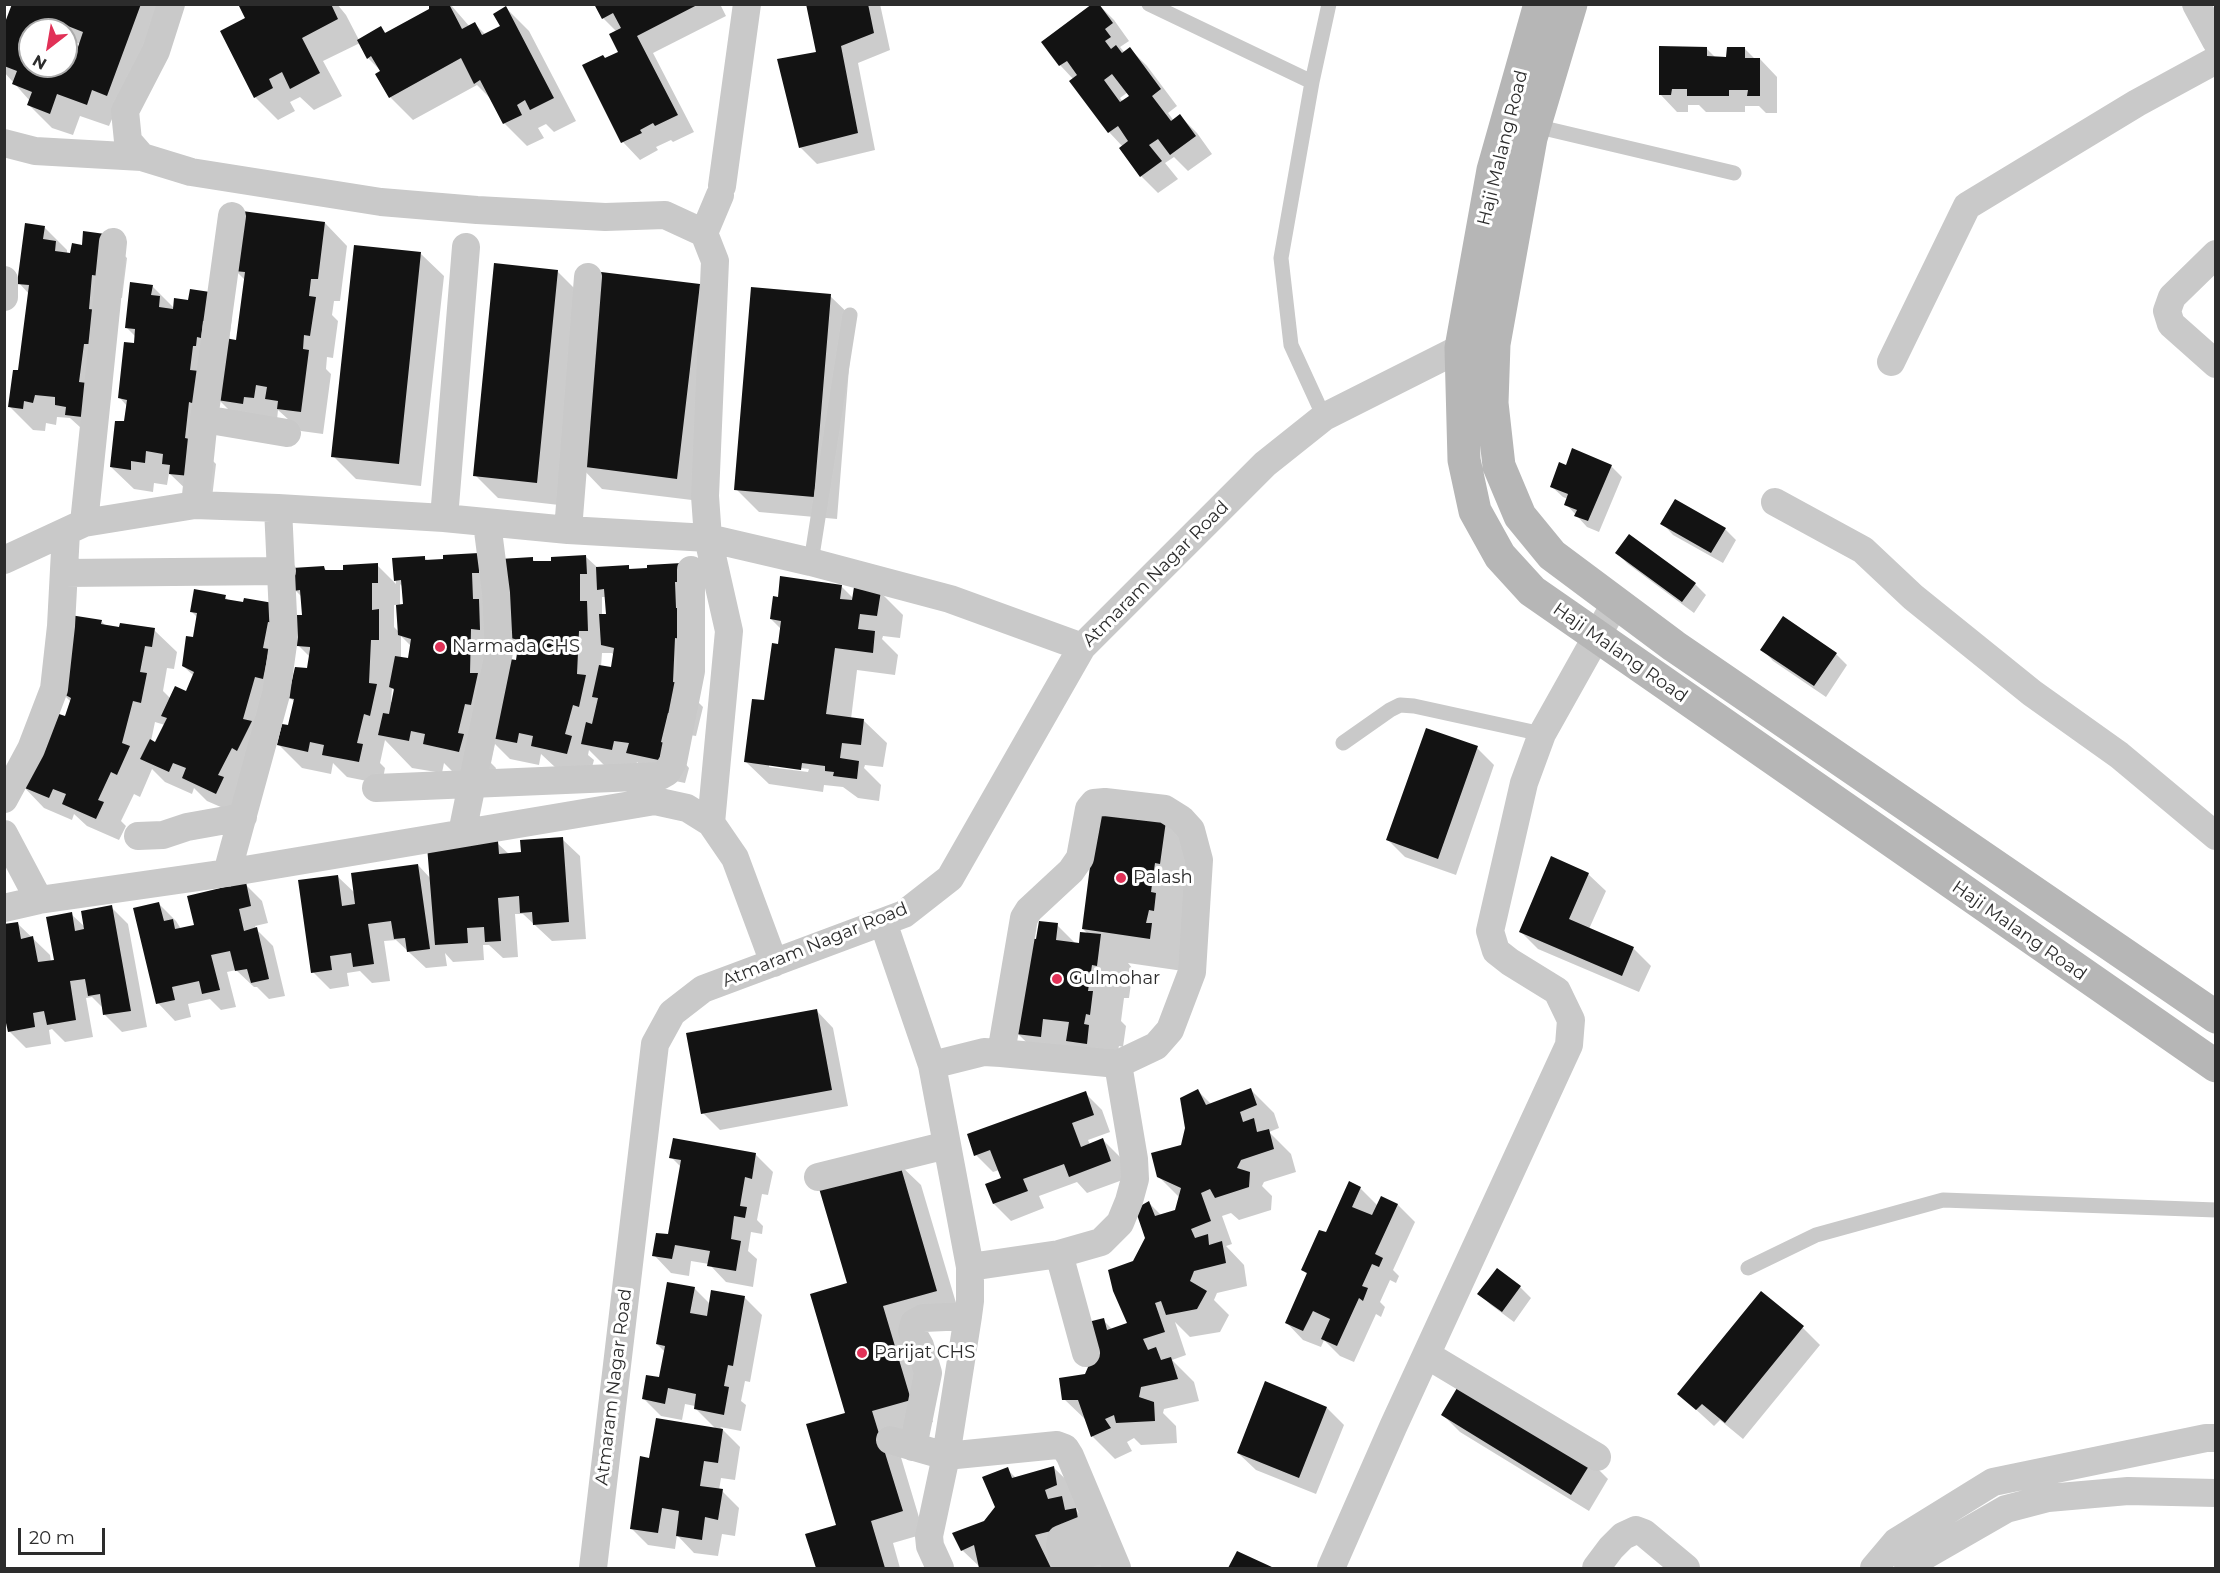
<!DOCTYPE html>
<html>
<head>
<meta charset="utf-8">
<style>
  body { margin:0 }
  #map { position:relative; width:2220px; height:1573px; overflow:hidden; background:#fff; font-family:Montserrat,sans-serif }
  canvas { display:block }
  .frame { position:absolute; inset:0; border:6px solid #2c2c2c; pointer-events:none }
  .north { position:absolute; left:18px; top:18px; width:60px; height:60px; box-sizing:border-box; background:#fff; border:2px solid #ababab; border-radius:50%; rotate:211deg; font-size:16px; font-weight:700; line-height:24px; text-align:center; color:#2c2c2c }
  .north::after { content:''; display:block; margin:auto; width:21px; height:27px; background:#e13157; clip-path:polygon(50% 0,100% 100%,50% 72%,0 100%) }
  .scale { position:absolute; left:18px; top:1528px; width:87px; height:27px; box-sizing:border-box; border:3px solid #2c2c2c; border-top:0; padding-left:8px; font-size:18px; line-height:21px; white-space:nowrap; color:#2c2c2c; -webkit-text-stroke:4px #fff; paint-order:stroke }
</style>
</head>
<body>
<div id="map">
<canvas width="2220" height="1573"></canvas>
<div class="frame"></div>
<div class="north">N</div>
<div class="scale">20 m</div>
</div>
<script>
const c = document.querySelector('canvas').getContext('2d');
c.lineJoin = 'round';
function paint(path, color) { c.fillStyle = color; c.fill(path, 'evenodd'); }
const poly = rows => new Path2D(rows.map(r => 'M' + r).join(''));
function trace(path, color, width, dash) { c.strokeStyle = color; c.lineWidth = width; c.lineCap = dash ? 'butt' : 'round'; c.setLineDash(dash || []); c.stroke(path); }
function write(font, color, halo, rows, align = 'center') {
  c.font = font + ' Montserrat,sans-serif'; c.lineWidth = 6; c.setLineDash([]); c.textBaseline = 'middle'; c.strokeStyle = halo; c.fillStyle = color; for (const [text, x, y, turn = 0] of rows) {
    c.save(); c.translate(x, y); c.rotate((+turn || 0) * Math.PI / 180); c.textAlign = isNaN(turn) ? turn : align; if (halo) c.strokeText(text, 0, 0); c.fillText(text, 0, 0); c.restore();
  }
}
paint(poly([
  [14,4,171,4,115,112,109,126,80,116,73,135,52,128,29,105,30,101,4,72,4,29],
  [30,30,66,30,66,66,30,66],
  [73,41,80,44,78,52,70,49],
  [240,4,337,4,346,15,359,40,381,28,387,34,431,10,432,4,450,4,470,27,475,24,486,35,502,27,506,8,529,31,576,121,554,132,546,124,538,128,544,138,527,146,504,123,492,100,477,85,413,120,390,97,382,72,368,58,360,43,323,61,342,96,314,110,300,97,290,102,295,111,278,120,255,97,247,19],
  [596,4,720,4,726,16,653,53,694,132,673,142,671,140,656,147,658,150,640,160,623,142,584,66,620,52,617,32,603,18],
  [808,4,880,4,890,50,858,63,875,150,817,164,800,147,817,53],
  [1098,4,1114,20,1129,41,1120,47,1125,53,1130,49,1147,66,1177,106,1168,113,1174,121,1180,116,1197,133,1212,154,1188,171,1174,157,1165,163,1178,179,1158,193,1141,176,1123,147,1109,132,1074,80,1060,65,1043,42],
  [1128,92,1131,96,1123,102,1120,98],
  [1706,48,1716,58,1728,58,1745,49,1755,59,1760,59,1777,77,1777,113,1766,113,1759,106,1745,106,1745,112,1706,112,1699,105,1688,105,1688,112,1677,112,1660,94],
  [325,223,347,246,340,301,334,301,332,315,338,321,333,358,327,357,326,369,331,374,323,434,301,431,278,410,277,420,242,423,220,401,208,456,216,464,212,498,193,496,169,473,167,485,154,483,153,492,134,489,111,467,126,423,127,406,120,398,135,345,136,337,126,327,152,286,175,309,232,316,229,341,238,342,245,280,235,270],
  [44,227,67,250,67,254,72,255,104,236,127,258,122,298,115,297,81,428,70,418,57,417,56,425,46,423,45,431,33,430,10,407,20,372,29,294,19,283],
  [421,254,444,276,421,486,356,479,333,456],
  [557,271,580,294,559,505,498,498,475,475],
  [700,286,722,309,700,501,602,489,580,466],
  [830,296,853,318,837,519,759,512,736,489],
  [1611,466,1622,477,1599,532,1587,527,1566,504,1568,499,1563,497,1551,486,1566,467],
  [1662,523,1725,529,1736,540,1723,563,1673,535],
  [1629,536,1695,584,1706,595,1694,613,1628,564,1617,553],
  [586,557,598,568,628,567,632,571,681,564,695,699,703,707,696,736,690,735,684,762,689,768,685,783,651,776,637,762,635,772,606,767,589,750,588,755,594,760,590,775,556,768,541,754,539,765,510,759,495,744,491,763,496,768,492,784,458,777,444,763,442,773,412,768,385,740,380,763,385,768,382,784,347,777,333,763,331,774,302,768,279,745,289,727,295,702,290,698,308,670,310,657,299,646,291,644,239,815,207,801,194,788,192,794,165,782,152,769,140,797,134,794,121,821,126,826,119,840,87,826,74,814,72,820,44,808,22,785,66,718,71,702,61,692,102,622,106,626,154,630,177,652,174,669,167,668,163,691,171,699,187,693,194,676,183,666,195,639,198,618,192,612,225,597,230,602,297,625,303,616,302,597,295,590,324,568,328,572,344,571,377,565,396,584,394,559,425,558,428,561,445,561,503,580,532,559,536,563],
  [400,584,403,587,404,606,400,606],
  [602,597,606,597,607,615,602,615],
  [394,605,398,605,399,632,394,627],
  [401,636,411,646,410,660,401,659],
  [512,641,519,648,517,661,512,660],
  [602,653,612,653,614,656,613,669,601,667],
  [392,688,395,692,393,702,391,702],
  [155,722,165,725,156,744,151,741],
  [841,586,854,599,880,592,903,615,900,638,883,636,882,639,898,655,895,675,857,670,851,719,864,721,887,743,883,767,865,765,864,768,881,785,879,801,858,798,843,787,824,785,823,792,769,784,746,762,766,702,780,646,781,629,771,619,779,599],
  [769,764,809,769,808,772,769,767],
  [1762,649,1836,654,1847,665,1826,697,1773,661],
  [1477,748,1494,765,1456,875,1405,857,1388,840],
  [1165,822,1198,855,1183,971,1128,963,1133,969,1129,998,1124,998,1121,1021,1126,1026,1123,1047,1119,1046,1117,1055,1051,1066,1018,1034,1038,941,1057,925,1076,944,1081,945,1089,935,1083,929],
  [562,839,580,856,586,939,552,941,523,914,515,914,518,957,503,958,489,945,483,945,484,960,453,962,445,953,447,966,426,968,396,940,384,941,390,981,372,983,360,971,347,973,349,986,330,989,313,972,337,876,356,894,418,865,431,879,497,843,510,855,523,854],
  [1588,874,1606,891,1589,929,1634,949,1651,966,1639,992,1538,949,1521,932],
  [245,884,262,901,268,923,255,926,256,929,273,946,285,996,269,999,257,987,254,987,236,970,227,972,236,1007,221,1010,210,999,188,1004,191,1017,175,1021,158,1003,159,904,176,921,181,929,196,926],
  [111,907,128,924,147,1027,122,1032,105,1015,104,1009,92,997,86,998,93,1037,65,1042,52,1029,49,1030,51,1044,26,1048,9,1031,17,923,50,955,51,962,56,961,71,914,86,928],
  [816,1010,833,1028,848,1106,720,1130,703,1113],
  [1251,1090,1274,1113,1279,1128,1269,1132,1291,1154,1296,1172,1264,1182,1262,1186,1272,1196,1271,1210,1239,1220,1231,1213,1222,1216,1232,1244,1226,1246,1244,1265,1247,1286,1217,1293,1214,1300,1229,1315,1220,1332,1190,1337,1175,1322,1186,1355,1172,1360,1194,1382,1199,1401,1164,1409,1163,1413,1176,1426,1177,1443,1141,1445,1134,1438,1127,1442,1132,1451,1115,1459,1093,1437,1088,1422,1064,1399,1086,1375,1103,1320,1113,1330,1129,1324,1134,1262,1146,1238,1149,1203,1161,1215,1176,1211,1180,1198,1158,1176,1182,1146,1198,1091,1212,1105],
  [1085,1093,1102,1110,1110,1132,1088,1140,1090,1145,1103,1140,1120,1157,1128,1178,1087,1193,1077,1182,1039,1196,1044,1208,1011,1221,994,1204,1003,1179,999,1170,993,1172,976,1155],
  [755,1154,773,1172,768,1195,762,1194,757,1220,763,1226,762,1234,751,1232,748,1251,757,1259,753,1287,726,1282,709,1264,691,1261,689,1276,671,1273,654,1255,669,1236,681,1167,671,1157],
  [898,1163,921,1185,959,1313,905,1329,933,1422,894,1434,924,1534,893,1543,900,1568,817,1568,807,1535,838,1526,847,1414,849,1284],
  [1360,1188,1378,1206,1398,1205,1415,1222,1393,1270,1399,1276,1396,1283,1390,1280,1380,1302,1385,1307,1381,1317,1376,1314,1354,1362,1340,1356,1324,1340,1321,1347,1303,1340,1286,1322,1308,1275,1303,1270],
  [1520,1287,1531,1298,1514,1322,1491,1305,1479,1294],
  [694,1288,710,1304,744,1297,762,1315,750,1382,745,1381,741,1401,746,1405,741,1431,720,1427,740,1447,735,1480,721,1478,719,1490,722,1491,739,1508,735,1536,722,1534,718,1556,694,1553,677,1535,675,1549,648,1545,631,1528,651,1460,716,1429,695,1408,695,1406,685,1404,682,1420,661,1416,644,1399,660,1379,665,1352,657,1344],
  [1761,1293,1803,1328,1820,1345,1743,1439,1720,1420,1714,1426,1679,1394],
  [1327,1408,1344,1425,1316,1494,1256,1470,1238,1453],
  [1443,1415,1591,1462,1608,1479,1589,1511,1460,1432],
  [1054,1468,1077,1490,1079,1508,1075,1509,1098,1533,1061,1568,981,1568,962,1550,997,1507,1007,1469,1017,1479],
  [1237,1553,1270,1568,1230,1568],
  [1096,1559,1105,1568,1067,1568]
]), '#0003');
paint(poly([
  [12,4,141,4,107,96,92,90,87,105,57,94,50,114,27,105,32,92,12,84,17,71,4,66,4,25],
  [50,19,83,32,77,50,66,46,66,66,30,66,30,30,46,30],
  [238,4,331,4,338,19,302,38,320,73,290,89,282,72,269,79,273,88,254,98,220,31,245,18],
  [429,4,449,4,462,29,475,22,482,35,500,26,493,14,506,6,554,98,530,110,525,100,517,105,522,115,503,124,480,80,474,84,461,58,389,98,375,74,380,71,371,56,367,59,357,40,381,26,385,33,429,9],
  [594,4,699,4,637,36,678,115,655,126,653,123,640,130,642,133,621,143,582,65,603,55,605,58,618,52,609,34,621,28,613,13,602,19],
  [806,4,868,4,874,33,841,46,858,133,799,148,777,59,816,52],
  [1092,4,1099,4,1113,23,1105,29,1111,37,1105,41,1111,49,1116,45,1122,53,1130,47,1161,89,1152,96,1171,121,1180,114,1196,136,1170,155,1158,139,1149,145,1162,161,1140,177,1119,148,1128,141,1118,126,1108,133,1069,81,1077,75,1067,61,1059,66,1041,42],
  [1112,74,1129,96,1120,102,1104,80],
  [1659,46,1707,47,1707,56,1726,57,1727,47,1745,47,1745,58,1760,58,1760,96,1747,96,1748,90,1729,90,1729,96,1687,96,1687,89,1672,89,1671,95,1659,95],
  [242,211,325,222,318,279,311,279,309,296,316,297,310,336,304,335,303,349,309,350,301,412,277,409,278,401,265,399,267,387,256,385,254,398,244,397,243,404,217,400,225,338,236,340,245,272,234,271],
  [25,223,45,226,43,239,56,241,55,251,70,253,72,243,82,245,83,231,105,234,99,276,92,275,89,309,96,310,91,344,84,344,79,382,87,383,82,417,65,415,66,407,55,405,55,397,35,395,33,403,24,401,23,409,8,407,13,370,18,370,29,285,17,284],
  [354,245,421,252,399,464,331,457],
  [494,263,558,270,537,483,473,476],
  [601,272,700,284,677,479,578,466],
  [130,282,153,285,151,295,160,296,159,307,173,309,174,298,188,300,190,289,210,292,207,322,203,321,201,338,197,337,196,346,193,346,190,370,199,371,195,404,189,402,185,438,194,440,190,476,169,474,170,465,162,464,163,454,146,451,145,463,131,461,131,470,110,467,115,421,124,421,127,400,118,398,124,342,134,343,135,329,125,328],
  [751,287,831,294,814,497,734,490],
  [1572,448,1612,465,1588,521,1574,516,1577,510,1564,505,1568,494,1550,487,1559,462,1566,465],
  [1675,499,1726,528,1711,553,1660,524],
  [1629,534,1696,583,1682,602,1615,553],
  [479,553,479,573,472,573,473,599,479,599,480,630,471,629,470,673,478,673,471,705,465,704,458,733,464,734,459,752,423,744,425,734,411,731,409,741,378,735,383,713,389,714,394,689,389,687,395,656,408,658,411,639,398,635,396,605,403,604,401,580,394,581,392,558,425,556,425,560,443,559,443,555],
  [586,555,587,574,580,574,580,601,587,601,588,631,579,631,577,674,586,675,579,707,573,705,565,734,572,736,567,754,531,746,533,736,519,733,517,743,486,737,503,658,516,660,519,640,506,637,500,559,533,557,533,561,551,561,551,557],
  [378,563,378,583,372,583,372,610,379,609,379,640,371,640,369,683,377,684,370,716,364,714,357,743,363,744,359,762,322,755,324,745,310,742,308,752,277,745,282,724,288,725,294,699,288,698,295,667,307,668,310,649,310,647,297,646,295,615,302,615,300,590,293,591,292,568,324,566,325,570,343,570,343,565],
  [682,563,682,582,675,582,676,608,682,608,683,639,675,638,673,682,681,683,674,714,668,713,661,742,667,744,663,761,626,753,629,743,614,741,612,750,581,744,586,722,592,724,598,698,592,697,599,665,611,667,614,648,601,645,599,614,606,614,604,589,597,590,596,567,629,565,629,569,647,568,647,565],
  [780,576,842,585,840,599,852,600,854,587,881,591,877,616,860,614,858,629,875,631,873,653,835,648,826,714,864,719,861,745,842,743,840,758,859,761,857,779,833,776,834,772,825,771,825,766,802,763,801,770,744,762,752,699,764,700,772,643,778,644,781,621,770,619,773,596,778,597],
  [194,589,226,595,225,599,243,602,244,598,279,604,275,623,268,622,263,648,269,649,263,679,255,677,243,719,252,721,237,751,232,748,218,775,224,777,216,794,182,778,186,768,173,763,169,772,140,759,150,739,155,742,167,718,161,716,175,686,186,691,194,672,182,666,186,636,193,637,197,613,190,612],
  [70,615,102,620,101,624,119,627,120,623,155,628,152,647,145,646,140,672,147,673,141,703,133,701,122,743,130,746,117,775,111,772,98,800,104,802,96,819,62,804,66,794,53,789,49,798,20,786,53,712,65,716,71,698,60,692],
  [1783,616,1837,653,1814,686,1760,650],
  [1426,728,1478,746,1438,859,1386,840],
  [1097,812,1166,821,1160,864,1155,863,1151,892,1156,893,1154,911,1149,910,1146,923,1152,923,1150,939,1082,929],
  [563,837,569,922,533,925,532,912,520,913,519,896,498,898,501,941,485,942,484,927,467,928,468,943,435,945,427,846,498,841,499,854,521,852,520,840],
  [1551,856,1589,873,1569,919,1634,947,1622,976,1519,932],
  [418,864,430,949,407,952,405,938,394,939,391,921,368,924,374,964,353,967,351,953,330,956,332,970,311,973,298,880,338,875,342,906,355,904,351,873],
  [246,882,251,906,239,909,244,931,257,927,269,979,251,983,247,969,235,971,230,951,211,955,220,990,202,994,199,981,172,987,175,1000,156,1004,133,908,159,902,164,921,173,919,175,929,194,925,187,896],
  [112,905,131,1011,103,1015,100,994,88,996,85,979,70,981,76,1020,47,1025,44,1011,33,1013,35,1027,8,1032,4,1014,4,924,18,922,21,939,33,936,38,962,54,960,46,917,72,912,75,931,84,929,81,911],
  [1039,921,1058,923,1056,940,1079,943,1080,932,1101,934,1097,966,1092,965,1088,991,1093,991,1090,1015,1086,1014,1084,1024,1089,1025,1087,1044,1066,1041,1069,1022,1043,1019,1041,1037,1016,1034,1029,938,1036,939],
  [817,1009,832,1090,701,1114,686,1033],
  [1251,1088,1257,1105,1240,1112,1243,1122,1254,1118,1257,1132,1269,1129,1274,1149,1241,1160,1237,1168,1250,1172,1249,1187,1215,1198,1210,1189,1201,1193,1211,1221,1191,1229,1195,1238,1208,1234,1209,1245,1222,1241,1226,1263,1194,1271,1190,1281,1207,1291,1197,1309,1166,1315,1161,1301,1155,1303,1165,1332,1143,1339,1148,1350,1156,1347,1161,1360,1171,1357,1178,1379,1141,1387,1139,1397,1154,1402,1155,1421,1116,1423,1114,1415,1105,1419,1111,1428,1091,1437,1078,1400,1062,1400,1059,1378,1085,1374,1095,1351,1088,1322,1104,1318,1107,1330,1127,1323,1113,1291,1108,1270,1133,1261,1145,1238,1135,1209,1149,1201,1155,1216,1175,1210,1181,1188,1157,1177,1151,1153,1181,1145,1185,1128,1180,1098,1198,1089,1206,1105],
  [1086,1091,1094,1115,1072,1123,1081,1147,1103,1138,1111,1161,1069,1177,1064,1164,1023,1179,1028,1191,993,1204,985,1184,1001,1178,990,1150,974,1156,967,1134],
  [673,1138,756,1153,752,1179,745,1177,740,1206,747,1207,745,1218,734,1216,731,1239,741,1241,736,1271,707,1266,710,1251,675,1245,672,1259,652,1256,656,1233,668,1234,681,1160,669,1158],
  [899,1161,937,1291,883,1306,911,1400,872,1411,903,1511,871,1521,885,1568,816,1568,805,1534,836,1525,806,1424,845,1413,810,1294,847,1283,818,1185],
  [1349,1181,1361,1187,1352,1207,1372,1215,1381,1196,1398,1204,1375,1254,1383,1258,1379,1267,1372,1264,1362,1286,1368,1288,1363,1301,1359,1298,1337,1346,1321,1339,1330,1319,1313,1311,1303,1331,1285,1323,1307,1273,1301,1270,1319,1230,1326,1232],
  [1497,1268,1521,1286,1502,1312,1477,1294],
  [667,1282,695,1287,690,1313,707,1316,711,1290,745,1296,733,1366,728,1365,724,1386,729,1387,724,1415,694,1409,696,1394,668,1388,665,1404,642,1399,646,1375,659,1377,665,1346,656,1344],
  [1761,1291,1804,1326,1725,1423,1702,1404,1696,1410,1677,1394],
  [1265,1381,1327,1407,1299,1478,1237,1453],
  [1460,1383,1592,1461,1571,1495,1441,1415],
  [656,1418,723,1429,718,1463,704,1461,700,1486,723,1489,718,1520,705,1517,702,1540,676,1536,679,1511,662,1508,658,1533,630,1529,640,1456,649,1458],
  [1054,1466,1057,1485,1045,1490,1048,1499,1062,1496,1065,1510,1076,1508,1079,1524,1035,1535,1051,1568,979,1568,974,1545,961,1551,952,1533,984,1521,995,1507,982,1477,1008,1467,1012,1478],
  [1237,1551,1274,1568,1228,1568]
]), '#131313');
trace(poly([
  [1149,4,1312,82],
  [1535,126,1734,173],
  [1324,417,1291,345,1281,258,1312,82,1329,4],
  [811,562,850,315],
  [1343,743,1390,710,1400,705,1414,706,1542,734],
  [1748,1268,1816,1235,1943,1200,2216,1210]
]), '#c9c9c9', 15);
trace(poly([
  [171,4,156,51,125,111,128,141,142,157,191,172,381,202,477,210,605,217,665,215,704,233,715,261,705,496,708,538,729,631,711,823],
  [2196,4,2216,41],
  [4,143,35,151,142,157],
  [722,186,747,4],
  [704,233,720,195],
  [2216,254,2172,297,2167,311,2171,324,2216,364],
  [4,280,4,297],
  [1891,362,1967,206,2137,103,2216,60],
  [204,419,287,433],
  [1775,502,1863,550,1913,597,2032,693,2119,755,2216,836],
  [195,505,204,419,232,216],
  [444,518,466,247],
  [84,523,113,242],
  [568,530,588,277],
  [4,560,84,523,195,505,278,508,444,518,568,530,708,538,811,562,950,599,1082,647],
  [64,573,282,571],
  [376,788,660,776,667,772,673,762,691,671,691,570],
  [4,799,31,749,54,689,61,626,66,532],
  [462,833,499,652,496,593,487,523],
  [4,834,39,900],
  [138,836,163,835,187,827,243,817],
  [227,873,276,694,284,637,278,508],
  [4,908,39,900,227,873,655,801,687,808,711,823,735,858,774,963],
  [883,922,932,1065,970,1267,970,1301,968,1316,946,1456,929,1536,930,1546,940,1568],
  [932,1065,984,1052,1001,1053,1118,1064,1156,1046,1170,1030,1192,972,1199,860,1191,830,1181,819,1165,809,1105,802,1094,803,1089,809,1080,858,1071,871,1029,910,1024,918,1001,1053],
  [818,1177,947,1145],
  [1059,1254,1086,1353],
  [970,1267,1059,1254,1101,1242,1120,1223,1129,1201,1135,1179,1134,1159,1118,1064],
  [1427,1355,1597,1457],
  [890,1440,946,1456,1057,1445,1065,1448,1070,1456,1117,1568],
  [913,1447,928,1373,920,1346,912,1332,914,1323,923,1318,968,1316],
  [1098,1524,1061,1539,1060,1546,1063,1558,1072,1559,1108,1547],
  [593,1568,655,1044,672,1013,703,989,904,914,950,878,1082,647,1265,464,1324,417,1461,348,1480,346],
  [1331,1568,1393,1427,1569,1045,1571,1020,1557,991,1510,962,1496,951,1490,931,1524,783,1542,734,1616,602],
  [1596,1568,1611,1548,1623,1536,1636,1530,1644,1533,1686,1568],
  [1874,1568,1896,1542,1993,1482,2206,1438,2216,1438],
  [1908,1568,1914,1562,2006,1509,2048,1498,2128,1491,2216,1493]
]), '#c9c9c9', 28);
trace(poly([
  [1540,4,1493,170,1461,348,1464,460,1475,511,1500,556,1532,591,2216,1066],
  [1571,4,1531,138,1494,344,1492,403,1499,466,1520,516,1552,555,1674,646,2216,1017]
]), '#b6b6b6', 33);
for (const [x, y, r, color] of [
  [440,647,6,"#e13157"],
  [1121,878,6,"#e13157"],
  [1057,979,6,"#e13157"],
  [862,1353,6,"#e13157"]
]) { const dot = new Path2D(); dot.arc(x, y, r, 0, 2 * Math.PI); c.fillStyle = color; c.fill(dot); trace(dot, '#fff', 2); }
write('18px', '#2c2c2c', '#fff', [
  ["Haji Malang Road",1503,148,-76],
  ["Atmaram Nagar Road",1156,574,-45],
  ["Haji Malang Road",1620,653,35],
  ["Haji Malang Road",2019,931,35],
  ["Atmaram Nagar Road",815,945,-22],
  ["Atmaram Nagar Road",614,1387,-83]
]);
write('18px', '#2c2c2c', '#fff', [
  ["Narmada CHS",452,647],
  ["Palash",1133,878],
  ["Gulmohar",1069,979],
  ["Parijat CHS",874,1353]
], 'left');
</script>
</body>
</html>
